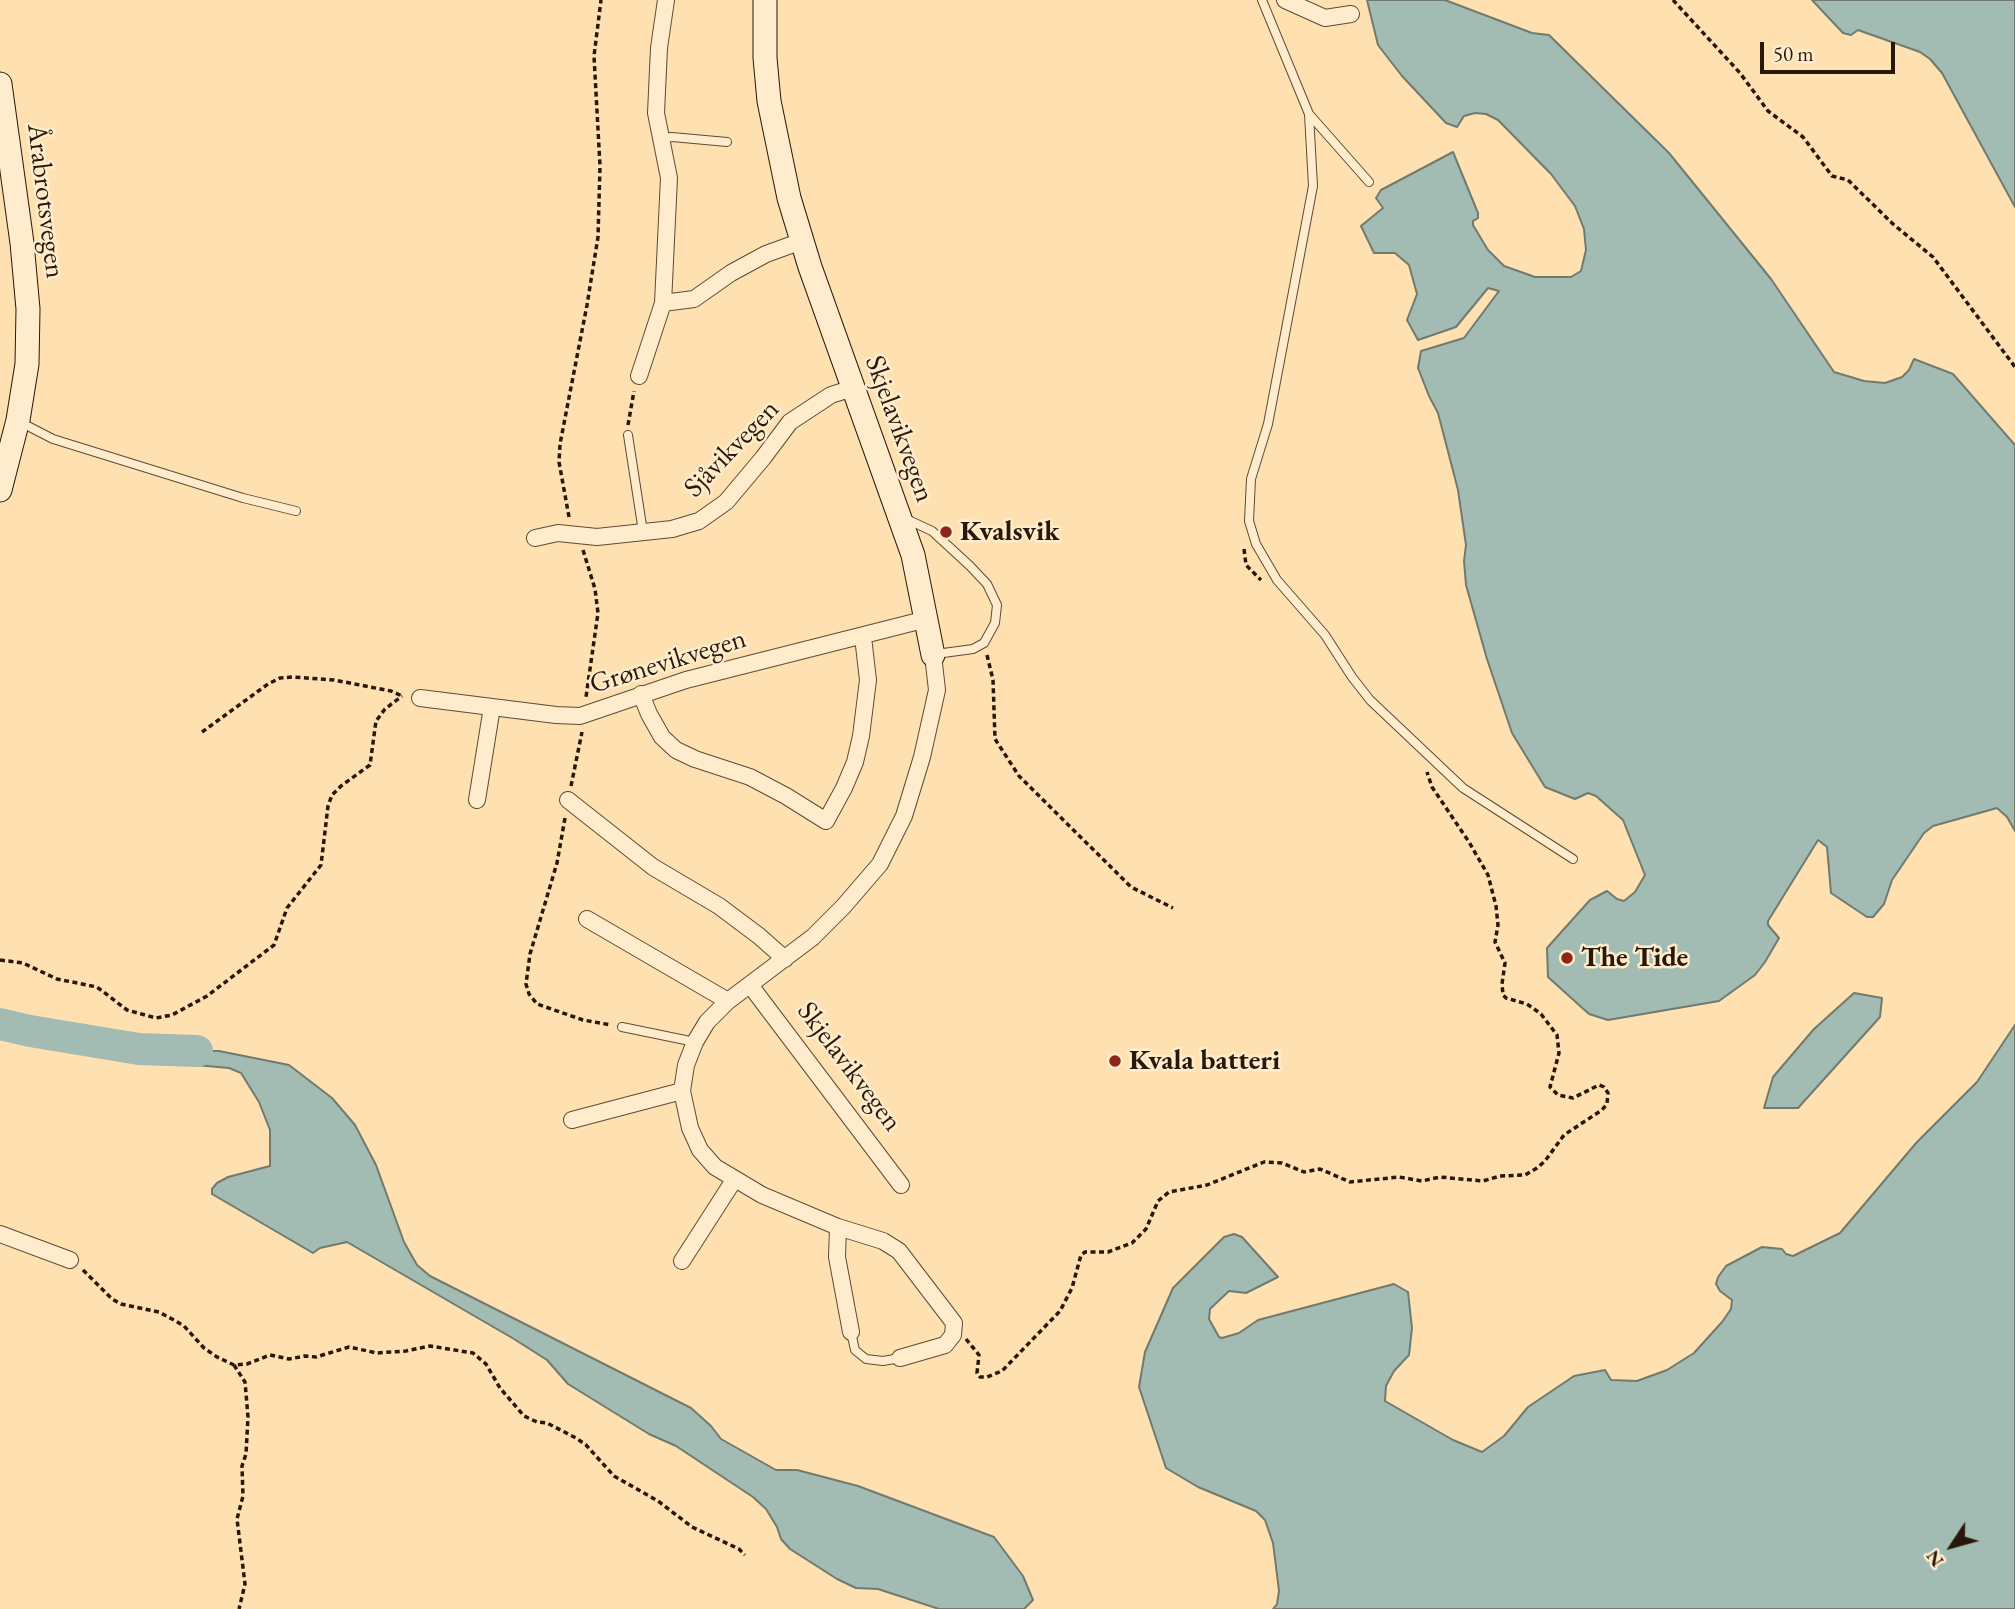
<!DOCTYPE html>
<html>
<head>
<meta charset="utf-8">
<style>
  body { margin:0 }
  #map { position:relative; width:2015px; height:1609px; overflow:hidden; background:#ffe1b1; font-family:"EB Garamond",serif }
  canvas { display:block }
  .north { position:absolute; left:1917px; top:1511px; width:70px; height:70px; -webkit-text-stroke:5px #ffeccc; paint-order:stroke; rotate:234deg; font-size:19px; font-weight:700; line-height:28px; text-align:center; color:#28180a }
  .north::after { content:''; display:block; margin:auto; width:24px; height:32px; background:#28180a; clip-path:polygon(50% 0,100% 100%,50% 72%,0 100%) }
  .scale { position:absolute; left:1760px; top:42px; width:135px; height:32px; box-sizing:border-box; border:4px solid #28180a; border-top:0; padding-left:9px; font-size:21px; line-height:24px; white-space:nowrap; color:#28180a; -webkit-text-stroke:5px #ffeccc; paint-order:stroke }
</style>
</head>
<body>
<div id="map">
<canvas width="2015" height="1609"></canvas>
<div class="north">N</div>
<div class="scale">50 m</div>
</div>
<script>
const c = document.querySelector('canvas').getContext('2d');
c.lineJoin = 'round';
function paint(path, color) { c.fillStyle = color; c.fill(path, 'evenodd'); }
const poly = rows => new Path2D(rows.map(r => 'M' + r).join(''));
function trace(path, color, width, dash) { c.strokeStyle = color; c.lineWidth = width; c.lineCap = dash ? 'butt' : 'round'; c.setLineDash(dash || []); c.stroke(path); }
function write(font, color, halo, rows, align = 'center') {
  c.font = font + ' "EB Garamond",serif'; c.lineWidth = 5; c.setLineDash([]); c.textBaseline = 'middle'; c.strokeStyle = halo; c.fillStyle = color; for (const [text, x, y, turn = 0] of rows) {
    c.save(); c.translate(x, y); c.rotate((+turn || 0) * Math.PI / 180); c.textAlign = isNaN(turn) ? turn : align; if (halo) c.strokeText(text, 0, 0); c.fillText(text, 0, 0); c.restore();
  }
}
const water = poly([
  [1367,0,1445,0,1532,33,1549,35,1669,153,1771,279,1834,372,1864,381,1885,383,1902,377,1909,370,1914,359,1953,374,2015,445,2015,831,2007,817,1997,808,1933,826,1924,833,1892,880,1884,904,1873,917,1867,917,1831,893,1827,847,1818,840,1768,921,1768,925,1779,938,1765,962,1755,975,1719,1001,1608,1020,1589,1014,1548,977,1547,948,1590,900,1607,891,1617,899,1624,901,1635,892,1645,875,1623,820,1596,796,1588,793,1575,799,1545,787,1512,733,1487,659,1466,585,1464,561,1466,545,1458,490,1438,413,1429,396,1418,368,1421,351,1464,338,1499,291,1488,288,1456,327,1418,340,1407,320,1417,294,1409,265,1395,253,1374,253,1361,226,1383,208,1376,198,1381,190,1453,152,1478,213,1478,218,1473,221,1473,225,1488,250,1504,266,1535,277,1571,277,1581,271,1586,250,1584,229,1575,206,1551,174,1498,120,1486,114,1475,113,1464,116,1457,127,1446,123,1402,76,1378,45,1367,0],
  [1812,0,2015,0,2015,207,1942,73,1930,59,1920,52,1858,30,1851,35,1843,33,1812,0],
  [1854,993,1882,998,1880,1017,1798,1108,1764,1108,1773,1077,1814,1029,1854,993],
  [2015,1025,2015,1609,1273,1609,1277,1604,1279,1591,1273,1543,1265,1520,1256,1511,1198,1487,1166,1468,1139,1387,1145,1352,1173,1288,1224,1237,1234,1234,1242,1237,1278,1277,1246,1293,1229,1291,1210,1309,1209,1319,1219,1337,1222,1338,1239,1333,1258,1320,1394,1284,1408,1292,1412,1328,1409,1355,1394,1371,1386,1386,1385,1401,1453,1440,1482,1452,1504,1436,1528,1407,1574,1376,1605,1370,1611,1380,1637,1381,1667,1370,1694,1353,1722,1322,1731,1309,1732,1300,1720,1291,1716,1284,1718,1277,1726,1266,1762,1247,1782,1249,1786,1254,1793,1256,1840,1233,1917,1142,1977,1082,2015,1025],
  [197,1051,219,1051,289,1065,332,1098,355,1125,376,1165,404,1242,417,1265,430,1276,691,1408,711,1426,721,1439,776,1470,797,1470,858,1486,994,1537,1023,1576,1033,1600,1024,1609,939,1609,878,1589,856,1588,837,1579,790,1549,781,1539,777,1527,766,1509,753,1497,676,1446,649,1434,568,1384,547,1360,514,1339,347,1242,320,1248,313,1253,212,1194,212,1189,217,1183,228,1177,270,1166,270,1130,259,1102,241,1073,229,1068,196,1065,197,1051]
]);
paint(water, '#a2bcb3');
trace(water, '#717a6f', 2);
trace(poly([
  [0,1024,30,1031,139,1049,197,1051]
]), '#a2bcb3', 32);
const lane = poly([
  [1262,0,1309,114,1369,182],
  [1309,114,1313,186,1268,424,1251,479,1249,521,1256,544,1277,580,1325,635,1352,677,1370,700,1463,788,1573,859],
  [662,138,672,137,727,142],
  [20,422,53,439,243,498,296,511],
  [628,435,643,532],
  [904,518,932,531,970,566,987,584,997,605,995,623,984,643,973,649,936,654],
  [622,1027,695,1042],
  [851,1332,855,1350,866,1359,883,1361,900,1358]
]);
const street = poly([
  [1285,0,1325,18,1351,14],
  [663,303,694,299,731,273,766,254,802,241],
  [639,376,663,303,669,178,656,113,659,48,666,0],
  [535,538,558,533,597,537,672,529,699,521,726,502,763,458,790,422,831,395,853,388],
  [641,694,649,714,662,737,676,750,695,759,750,777,786,796,826,821,844,788,855,762,861,736,868,680,863,637],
  [420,698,556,715,580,716,686,680,927,619],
  [477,800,492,707],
  [568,800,653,867,719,906,759,936,785,959],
  [587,919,728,1001],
  [750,985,901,1185],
  [572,1120,682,1091],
  [838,1227,762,1195,715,1167,700,1150,690,1128,682,1091,686,1065,695,1042,707,1022,728,1001,813,937,843,907,880,864,904,816,922,757,937,690,933,655],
  [0,1234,70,1260],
  [682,1261,734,1180],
  [851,1332,837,1257,838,1227,883,1241,899,1251,954,1323,953,1335,945,1345,900,1358]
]);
const secondary = poly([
  [765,0,765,58,769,101,789,198,810,267,913,555,933,655],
  [0,84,22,243,28,309,27,364,18,420,0,490]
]);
trace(lane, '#5e4a34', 10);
trace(street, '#5e4a34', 18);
trace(secondary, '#28180a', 25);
trace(poly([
  [1673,0,1740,73,1768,111,1803,137,1832,176,1848,180,1893,224,1933,257,2015,367],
  [628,425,634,391],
  [569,517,559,462,560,444,587,305,598,237,600,166,594,56,601,0],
  [1244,549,1246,565,1261,580],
  [583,550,595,589,598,613,586,697],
  [987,655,993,680,995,739,1019,776,1131,887,1173,908],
  [202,732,268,684,280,678,292,677,334,680,391,691,402,696],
  [571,786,582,732],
  [565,818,557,863,530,954,526,984,529,994,537,1004,583,1020,611,1025],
  [0,960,23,963,57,979,97,987,127,1010,156,1018,172,1015,207,996,274,945,287,908,321,865,328,806,332,795,341,786,370,765,376,721,385,709,402,696],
  [83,1270,112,1299,121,1304,159,1312,172,1319,184,1326,204,1348,217,1357,234,1365,247,1364,270,1355,289,1359,305,1356,316,1357,349,1347,377,1353,406,1351,430,1346,473,1353,486,1364,500,1388,524,1416,537,1422,547,1423,576,1438,586,1445,614,1476,658,1501,692,1527,739,1549,745,1555],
  [966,1339,979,1355,977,1373,980,1377,987,1377,1002,1371,1060,1311,1072,1288,1081,1255,1085,1252,1108,1252,1132,1243,1146,1229,1158,1201,1169,1192,1207,1185,1264,1162,1282,1163,1304,1172,1320,1169,1350,1182,1399,1177,1422,1181,1440,1177,1483,1181,1500,1176,1525,1175,1537,1168,1545,1161,1564,1135,1602,1110,1607,1104,1608,1093,1604,1087,1599,1085,1573,1098,1558,1095,1550,1087,1559,1053,1557,1035,1541,1014,1527,1004,1506,998,1503,995,1502,984,1505,963,1495,942,1498,925,1496,906,1488,875,1469,842,1432,787,1427,772],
  [234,1365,245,1382,248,1417,246,1454,242,1466,243,1496,237,1519,245,1584,239,1609]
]), '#28180a', 3.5, [5, 3.5]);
trace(lane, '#ffeccc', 8);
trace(street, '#ffeccc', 16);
trace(secondary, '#ffeccc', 23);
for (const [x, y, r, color] of [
  [946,532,7,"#8f2418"],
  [1567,958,7,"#8f2418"],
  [1115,1061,7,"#8f2418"]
]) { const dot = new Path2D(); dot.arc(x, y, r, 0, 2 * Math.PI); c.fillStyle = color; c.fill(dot); trace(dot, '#ffeccc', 2.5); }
write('28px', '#28180a', '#ffeccc', [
  ["Årabrotsvegen",45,201,83],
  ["Skjelavikvegen",899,429,70],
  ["Sjåvikvegen",732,449,-46],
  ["Grønevikvegen",668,662,-17],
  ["Skjelavikvegen",849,1067,53]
]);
write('bold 28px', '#28180a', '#ffeccc', [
  ["Kvalsvik",960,532],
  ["The Tide",1581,958],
  ["Kvala batteri",1129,1061]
], 'left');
</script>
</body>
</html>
